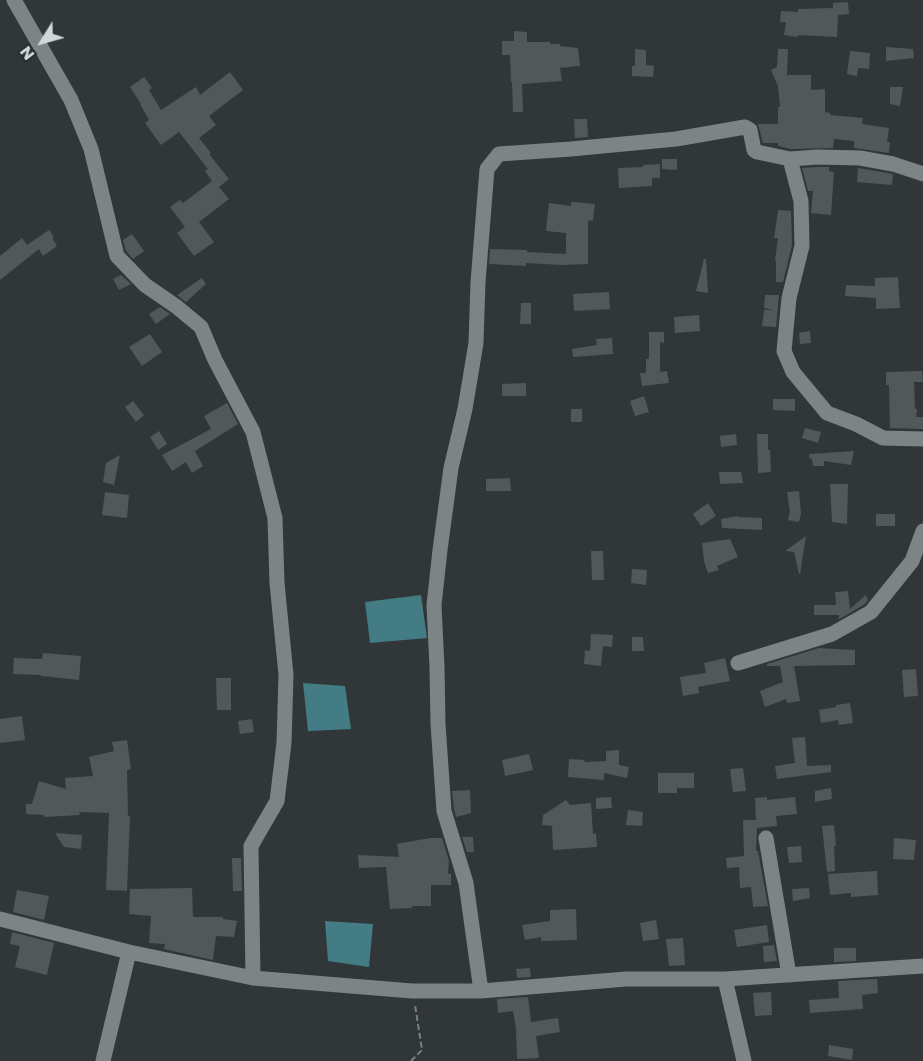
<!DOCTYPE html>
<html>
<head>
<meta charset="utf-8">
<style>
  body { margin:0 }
  #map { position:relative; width:923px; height:1061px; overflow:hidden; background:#313738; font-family:Poppins,sans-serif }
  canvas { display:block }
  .north { position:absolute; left:12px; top:12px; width:60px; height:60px; -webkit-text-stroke:4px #272d2e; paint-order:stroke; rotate:233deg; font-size:16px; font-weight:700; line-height:24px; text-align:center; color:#d2d7d7 }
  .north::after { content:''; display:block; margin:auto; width:21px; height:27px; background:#d2d7d7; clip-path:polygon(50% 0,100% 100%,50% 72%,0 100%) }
</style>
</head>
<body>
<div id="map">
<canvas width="923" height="1061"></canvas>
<div class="north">N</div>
</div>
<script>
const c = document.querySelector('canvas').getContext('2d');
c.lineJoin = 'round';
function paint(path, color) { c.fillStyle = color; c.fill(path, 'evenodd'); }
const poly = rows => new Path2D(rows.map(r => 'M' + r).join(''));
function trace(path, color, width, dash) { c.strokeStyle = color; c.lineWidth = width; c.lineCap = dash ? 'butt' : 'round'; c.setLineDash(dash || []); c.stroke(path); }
paint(poly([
  [421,595,427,638,370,643,365,602],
  [303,683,345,686,351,729,308,731],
  [325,921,373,924,369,967,328,961]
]), '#437c84');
paint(poly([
  [848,2,849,14,838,15,837,37,798,35,798,37,784,35,786,22,780,22,781,11,798,12,798,9,833,8,833,3],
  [514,31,527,32,527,42,550,42,550,44,560,44,560,46,578,48,580,66,560,68,562,81,522,84,523,112,513,112,512,82,511,82,510,55,502,55,502,41,514,41],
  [886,47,913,49,914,58,886,61],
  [635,49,646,50,646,65,654,66,653,77,632,76,632,66,635,66],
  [778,49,788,49,787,75,811,75,811,90,825,89,825,112,830,113,830,115,863,118,862,124,889,128,887,142,890,142,889,153,854,148,854,141,834,139,833,148,791,149,778,146,778,143,763,143,758,124,778,124,778,107,780,107,778,86,771,70,777,67],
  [850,51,870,53,869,69,858,68,857,76,847,74],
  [230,72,243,90,209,116,216,125,199,138,211,153,209,154,229,179,219,187,229,199,199,222,214,242,194,256,177,233,185,227,170,207,180,200,183,203,212,181,205,171,208,169,179,132,161,145,145,123,149,120,140,104,141,104,130,87,144,77,152,88,149,90,161,110,196,87,200,95],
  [890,87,903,87,900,106,890,104],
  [574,119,587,119,588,137,575,138],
  [662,159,677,159,677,170,662,169],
  [660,164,660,178,652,178,652,186,619,188,618,168,643,167,643,165],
  [817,167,829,167,829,171,834,172,831,215,811,213,813,191,808,191,802,168],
  [858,168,893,174,892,185,857,182],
  [571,202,595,204,593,221,588,220,588,264,561,265,526,263,526,266,489,264,490,249,527,250,527,252,566,254,566,233,546,231,549,203,571,206],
  [778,210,791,211,792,245,783,282,776,282,776,261,775,260,778,238,774,238],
  [49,230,54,237,52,238,57,246,43,256,39,249,0,280,0,256,22,238,27,245],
  [132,234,144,251,133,259,126,251,123,240],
  [704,259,706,259,708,293,696,291],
  [121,275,131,284,119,290,113,279],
  [898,277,900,308,876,309,876,298,845,296,846,285,875,286,875,278],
  [202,278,206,284,186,302,177,295],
  [609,292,610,309,574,311,573,294],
  [765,295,779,295,776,327,762,326,764,310,773,310,764,308],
  [521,303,531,303,531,324,520,324],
  [160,307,170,314,156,324,149,314],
  [699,315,700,331,675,333,674,317],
  [810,331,811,343,800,344,799,333],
  [649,332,664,332,664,343,660,342,660,372,667,371,669,383,642,386,640,373,646,373,646,359,649,359],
  [150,334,162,352,142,366,129,347],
  [612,338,613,354,573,357,572,349,597,345,596,339],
  [922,371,923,382,914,382,915,409,917,409,916,417,923,417,923,429,890,428,889,385,886,385,886,372],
  [526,383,526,396,502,396,502,384],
  [644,396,649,412,635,416,630,401],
  [773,399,795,399,795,411,773,410],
  [133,401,144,415,136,422,125,407],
  [227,403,238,424,195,451,203,466,192,473,186,462,172,471,162,455,211,429,204,416],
  [571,409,582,409,582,422,571,422],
  [805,428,821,432,818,443,802,438],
  [159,431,167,444,158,450,150,437],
  [736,434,737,445,721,447,720,436],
  [757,434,768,434,768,450,770,450,771,472,758,473],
  [854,451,851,465,824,461,824,466,813,466,812,459,809,458,809,454],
  [120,455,114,485,103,482,106,463],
  [719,472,741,472,743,483,720,484],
  [510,478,511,491,486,491,486,479],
  [830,484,848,484,847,524,832,522],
  [799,491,801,513,799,522,788,520,790,512,787,492],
  [105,492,129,495,127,518,102,515],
  [708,503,716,516,701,526,693,514],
  [876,514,895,514,895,526,876,526],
  [738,516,738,517,762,518,762,530,722,528,721,519],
  [806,536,800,574,799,574,794,552,785,551],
  [730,539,738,557,717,566,719,570,708,573,704,561,702,543],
  [591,551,603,551,604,580,592,580],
  [632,569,647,570,646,585,631,583],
  [848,591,850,609,866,595,868,600,865,604,838,620,839,618,839,615,814,615,814,605,836,605,835,592],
  [591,634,613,635,612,647,603,646,601,666,584,664,585,650,590,651],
  [632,637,643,637,644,651,632,651],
  [819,648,855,650,855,665,794,666,800,701,787,703,786,699,765,707,760,691,783,682,780,666,767,666,767,664],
  [43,653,81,656,79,680,41,676,41,675,13,674,14,658,42,659],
  [725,658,730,681,698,687,699,693,683,696,680,677,706,673,704,663],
  [916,669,918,696,904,697,902,670],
  [216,678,231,678,231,710,217,710],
  [850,703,853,723,839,725,838,720,821,723,819,710,836,707,836,705],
  [22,716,25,740,0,743,0,719],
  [252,719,254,732,240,734,238,721],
  [805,737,807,766,831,765,831,772,777,779,775,766,795,763,792,738],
  [127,740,131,769,127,770,128,816,130,816,127,891,106,890,109,813,79,812,80,815,45,817,43,815,26,814,26,804,32,804,39,781,66,789,65,778,93,776,89,757,114,751,112,742],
  [619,750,619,765,629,767,627,778,604,773,604,780,568,777,569,759,585,760,584,762,606,761,606,751],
  [529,754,533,770,505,776,502,760],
  [743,768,746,791,733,792,730,769],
  [658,773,694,773,694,788,677,788,677,793,658,793],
  [831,788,832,799,815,802,815,791],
  [470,790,471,813,456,817,454,809,452,791],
  [611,797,612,808,596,809,596,798],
  [767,797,767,800,795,797,797,814,776,816,777,826,757,828,757,826,756,851,758,851,768,906,753,907,751,887,740,888,739,867,727,868,726,858,744,856,743,820,756,820,755,798],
  [566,800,570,805,591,803,593,834,596,833,597,847,553,850,552,826,542,825,543,815],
  [628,810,643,812,642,826,626,825],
  [834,825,836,846,834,846,835,871,827,872,822,826],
  [55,833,82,835,81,849,64,847],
  [462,837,473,837,474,852,467,852],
  [430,838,442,838,449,861,448,874,451,874,451,885,431,885,431,906,412,906,412,908,390,909,386,867,359,868,358,855,399,857,397,844],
  [894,838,916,840,914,860,893,859],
  [801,846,802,862,789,863,787,847],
  [232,858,241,858,242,891,233,891],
  [877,871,878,895,851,897,851,893,830,895,828,874],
  [192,888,193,917,223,917,223,919,237,921,234,937,216,936,213,960,164,949,165,944,149,943,151,916,129,914,130,889],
  [809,888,810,898,793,901,792,889],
  [17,890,49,896,44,920,13,912],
  [576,909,577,940,541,941,541,937,525,940,522,925,550,921,550,910],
  [656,920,659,939,643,941,640,923],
  [767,925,769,942,737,947,734,930],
  [12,932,54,943,47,975,15,967,20,946,10,944],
  [683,938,685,965,669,966,666,939],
  [774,945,777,961,764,962,763,946],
  [834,948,856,948,856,961,834,962],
  [530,968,531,977,517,978,516,969],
  [877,979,878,993,862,995,863,1009,810,1013,809,1000,839,998,838,981],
  [771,992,772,1015,755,1016,753,993],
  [528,997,531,1022,558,1018,560,1032,536,1036,539,1058,517,1059,516,1029,513,1011,498,1013,497,999],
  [829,1045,853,1049,852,1060,828,1056]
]), '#515859');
trace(poly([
  [411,1061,422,1050,415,1005]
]), '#7b8081', 2, [6, 3]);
trace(poly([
  [14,0,71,100,91,149,117,256,145,285,177,307,201,327,215,360,253,432,275,518,277,583,286,675,284,743,277,801,251,846,253,978],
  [923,174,893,164,860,158,817,157,790,159,801,201,802,246,789,298,784,351,793,372,827,413,856,424,883,438,923,439],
  [738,663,832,634,871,612,912,561,923,531],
  [766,838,789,975],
  [0,919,129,952,253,978,412,991,481,991,626,979,725,979,923,966],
  [725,979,744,1061],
  [481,991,466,883,444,811,438,724,437,667,434,605,440,550,451,468,465,409,476,343,478,282,487,169,499,154,571,149,676,139,745,127,750,130,754,150,757,152,790,159],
  [103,1061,129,952]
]), '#7c8485', 15);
</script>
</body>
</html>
